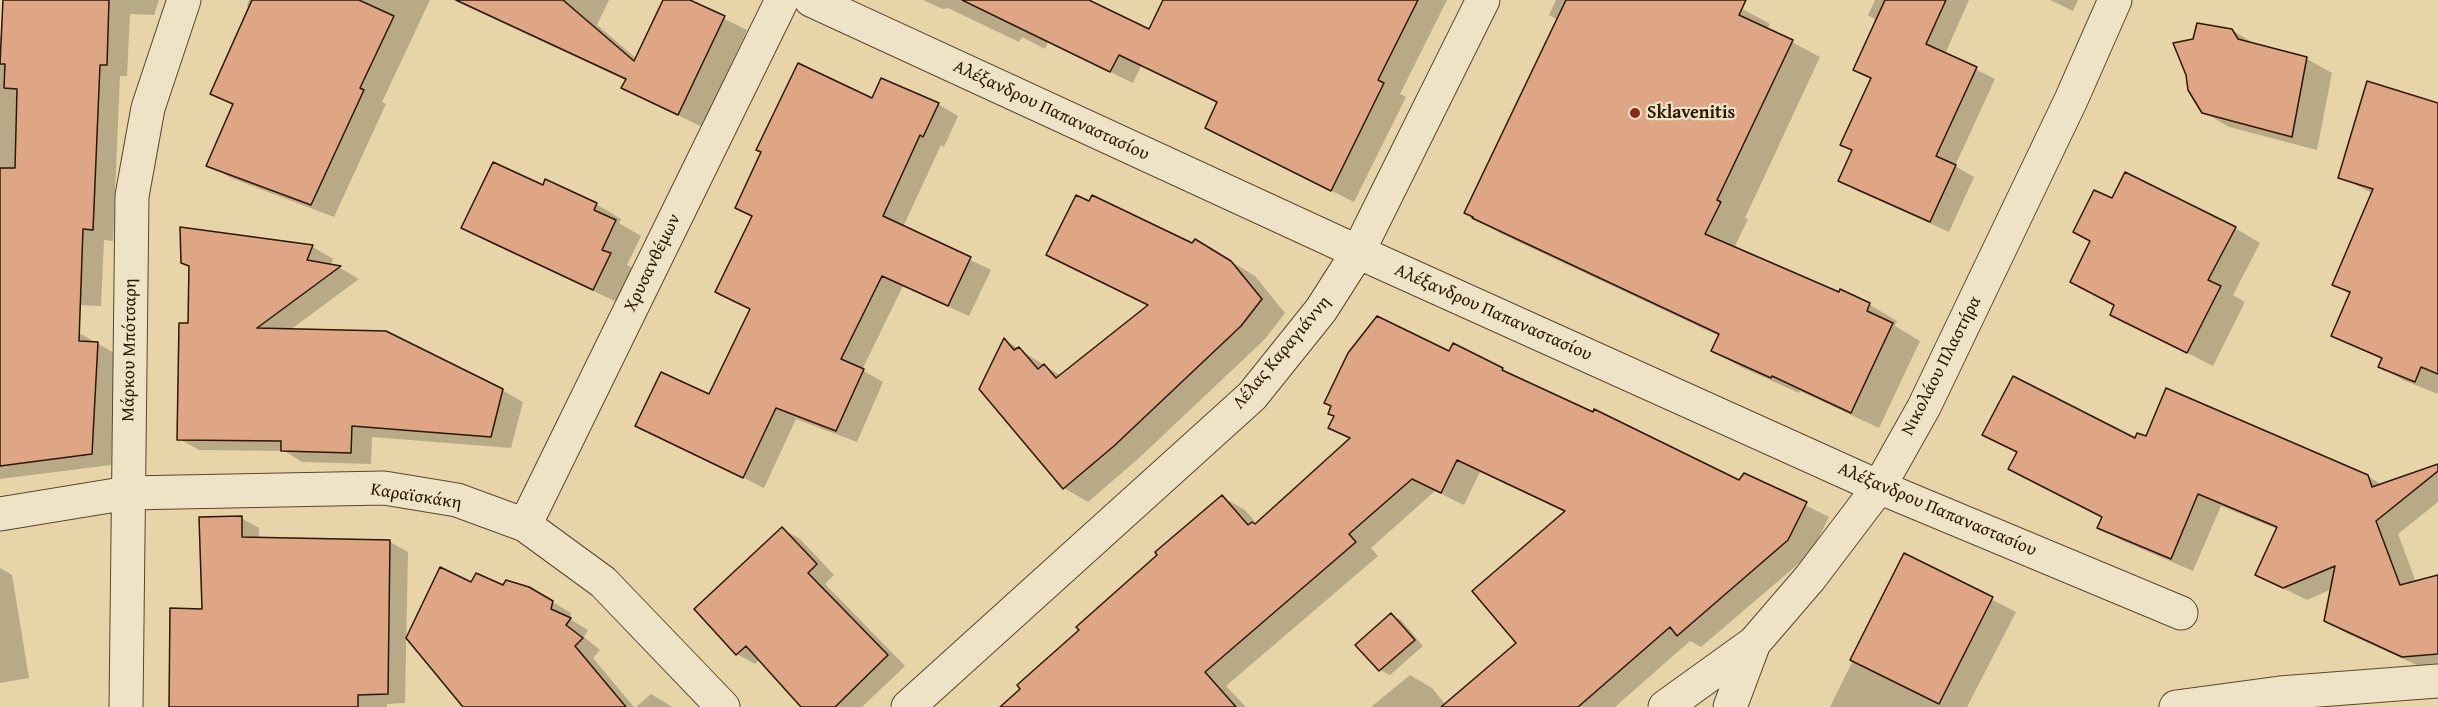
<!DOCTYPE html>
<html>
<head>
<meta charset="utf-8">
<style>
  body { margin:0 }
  canvas { display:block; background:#e7d4a9 }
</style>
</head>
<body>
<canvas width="2438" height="707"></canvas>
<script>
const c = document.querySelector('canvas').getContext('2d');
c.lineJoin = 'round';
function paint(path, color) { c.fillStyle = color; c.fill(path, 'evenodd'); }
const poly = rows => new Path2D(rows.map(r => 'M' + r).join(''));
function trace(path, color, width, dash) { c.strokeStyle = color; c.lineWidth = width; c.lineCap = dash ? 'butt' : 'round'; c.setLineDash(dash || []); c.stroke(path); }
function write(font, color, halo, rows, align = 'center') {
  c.font = font + ' "Gentium Book Plus",serif'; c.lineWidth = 4.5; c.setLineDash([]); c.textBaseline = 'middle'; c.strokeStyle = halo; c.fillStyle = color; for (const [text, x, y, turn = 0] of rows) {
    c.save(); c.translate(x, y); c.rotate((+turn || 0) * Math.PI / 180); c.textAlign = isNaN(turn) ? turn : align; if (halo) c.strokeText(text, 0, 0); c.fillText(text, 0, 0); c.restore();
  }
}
paint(poly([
  [33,0,159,0,154,15,130,14,127,76,120,76,113,241,104,240,101,306,0,302,0,38],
  [249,0,430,0,382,102,386,104,334,217,231,178,208,165,234,106,212,93,250,8,247,6],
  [453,0,609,0,597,25,637,59,665,0,686,0,747,30,702,127,623,88,627,81],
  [923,0,1085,0,1149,31,1165,0,1447,0,1400,94,1406,97,1354,202,1207,128,1219,103,1141,66,1133,83,1048,42,1045,49,1022,37,1019,42,948,8,943,9],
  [1556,0,1726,0,1770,24,1767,29,1820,57,1745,218,1748,219,1734,248,1840,294,1841,291,1870,305,1897,321,1895,326,1920,341,1879,428,1800,391,1799,393,1741,367,1713,351,1719,336,1502,234,1474,218,1558,20,1549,15],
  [1875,0,1969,0,1945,54,1995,79,1955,166,1974,177,1949,232,1858,191,1840,180,1853,150,1872,79,1855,69,1877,21,1868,15],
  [2050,0,2078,0,2073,11],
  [2232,30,2258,46,2307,59,2332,73,2317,150,2229,127,2203,112],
  [873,100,938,104,958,116,944,147,941,145,903,227,991,270,969,316,903,286,862,370,883,382,857,442,796,419,764,488,637,425,709,396,751,310,717,291,753,217,737,208],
  [2438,104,2438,394,2403,380,2380,366,2383,360,2333,335,2350,294,2334,284,2372,193,2340,177],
  [543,187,596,204,621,219,619,223,641,236,627,265,635,269,619,303,489,242,463,227],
  [2112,200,2235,228,2260,243,2233,295,2245,302,2213,366,2112,314,2116,306,2072,282],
  [182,228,313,247,333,259,330,266,340,268,359,279,290,330,502,390,523,402,511,448,372,437,371,464,302,462,285,451,199,450,179,439,190,325,190,267,182,262],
  [1192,245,1220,255,1255,276,1285,313,1265,339,1138,459,1088,502,1064,488,1005,340,1061,376,1149,306,1048,254],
  [79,333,116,354,111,465,0,479,0,344],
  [1454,345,1526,383,1740,482,1745,475,1829,517,1811,553,1701,647,1690,641,1615,707,1371,707,1410,675,1432,688,1446,705,1519,643,1565,512,1480,472,1464,505,1435,491,1371,548,1378,556,1226,686,1246,707,1002,707,1222,497,1245,510,1257,524,1352,440,1330,427,1450,353],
  [1984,434,2136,440,2367,476,2383,485,2438,466,2438,502,2398,534,2416,582,2438,576,2438,668,2426,669,2348,634,2326,621,2332,589,2307,600,2256,575,2277,529,2221,506,2193,571,2121,540,2099,527,2103,517,2010,469,2018,453],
  [241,518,259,528,259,539,390,542,408,552,405,703,387,704,387,707,169,707,171,610,204,610],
  [782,529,800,539,834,575,825,584,905,666,862,707,803,707,760,659,755,664,737,654,696,609],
  [1905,555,2016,612,1967,707,1830,707],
  [0,568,12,575,29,678,0,683],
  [472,584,529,588,571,613,570,619,588,630,584,637,600,650,593,658,634,707,464,707],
  [1391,615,1401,620,1423,646,1390,675,1380,670],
  [651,694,669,705,672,707,636,707]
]), '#0003');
const building = poly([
  [3,0,109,0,107,65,100,65,93,230,83,229,79,341,98,342,92,454,0,466,0,168,15,168,17,89,4,88,5,64,0,64,3,0],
  [252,0,359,0,394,16,360,88,364,90,311,205,206,166,233,104,210,94,252,0],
  [456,0,563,0,634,61,663,0,690,0,725,16,678,115,621,88,626,79,456,0],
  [962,0,1089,0,1149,29,1163,0,1418,0,1378,80,1384,83,1331,191,1205,128,1217,102,1119,55,1110,72,962,0],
  [1566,0,1746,0,1739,15,1793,40,1717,200,1721,202,1705,234,1839,292,1840,289,1870,303,1867,311,1893,323,1851,413,1772,376,1771,378,1711,351,1719,334,1472,218,1473,217,1464,213,1566,0],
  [1885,0,1946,0,1926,44,1977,67,1936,156,1956,165,1930,222,1838,181,1852,150,1840,145,1871,78,1853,70,1885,0],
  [2197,23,2232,29,2238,39,2307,57,2292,137,2202,113,2188,90,2186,75,2173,43,2193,39,2197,23],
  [798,63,872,98,881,78,939,103,923,137,920,135,883,216,971,257,948,306,882,276,841,359,864,369,836,431,776,408,743,478,635,426,661,372,709,394,750,309,715,292,752,216,735,208,761,152,756,150,798,63],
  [2367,81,2438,103,2438,374,2421,367,2415,382,2378,367,2382,358,2331,336,2350,292,2332,285,2373,189,2338,178,2367,81],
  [493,162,543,185,545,179,597,203,594,210,616,220,602,250,611,253,593,290,461,228,493,162],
  [2125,172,2236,227,2208,280,2221,286,2187,353,2110,315,2114,305,2070,282,2090,241,2073,232,2094,190,2112,198,2125,172],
  [1076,195,1089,201,1092,195,1192,243,1195,239,1231,261,1262,299,1241,326,1114,446,1063,489,979,389,1004,338,1014,350,1019,347,1038,369,1044,364,1056,378,1148,305,1046,255,1076,195],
  [180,227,313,245,307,260,341,266,257,328,386,331,503,389,491,437,352,426,351,453,281,451,281,441,177,440,179,323,188,323,189,266,181,263,180,227],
  [1377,316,1449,351,1453,343,1503,368,1502,370,1593,412,1594,409,1739,480,1744,473,1807,502,1788,540,1677,636,1670,627,1578,707,1441,707,1516,643,1472,591,1565,511,1457,460,1441,493,1412,479,1349,534,1356,542,1205,672,1236,707,1000,707,1020,689,1017,685,1079,630,1076,627,1157,555,1155,552,1222,495,1248,525,1252,522,1255,524,1350,438,1328,428,1334,416,1328,414,1331,406,1324,403,1348,353,1377,316],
  [2013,376,2135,438,2137,433,2146,436,2166,388,2368,475,2372,487,2438,464,2438,471,2376,521,2400,585,2438,575,2438,654,2402,657,2324,621,2335,566,2283,588,2255,575,2277,527,2198,494,2171,559,2097,528,2102,517,2008,469,2017,452,1982,435,2013,376],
  [242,516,242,537,390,540,388,694,358,695,358,707,169,707,170,608,202,609,199,517,242,516],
  [782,527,817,564,808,573,888,655,835,707,801,707,746,646,736,655,694,609,782,527],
  [1904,553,1993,597,1939,704,1850,660,1904,553],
  [440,567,471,582,476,573,503,585,506,580,529,587,553,601,551,609,571,618,566,625,583,638,575,646,626,707,463,707,406,638,440,567],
  [1391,613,1415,640,1379,671,1355,645,1391,613]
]);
paint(building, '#dea685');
trace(building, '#2c1705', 1.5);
const street = poly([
  [811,0,1358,252,1879,487,2181,613],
  [0,514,128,493,384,488,457,500,525,525,603,582,723,707],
  [525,525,782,0],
  [126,707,132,196,148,108,184,0],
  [908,707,1252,396,1321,310,1358,252,1483,0],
  [1665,707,1754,643],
  [1730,707,1754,643,1810,578,1879,487,1924,407,2071,100,2115,0],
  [2176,707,2280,693,2438,681]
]);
trace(street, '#5b462e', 35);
trace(street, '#efe3c7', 33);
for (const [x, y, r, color] of [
  [1635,113,6,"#8f2418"]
]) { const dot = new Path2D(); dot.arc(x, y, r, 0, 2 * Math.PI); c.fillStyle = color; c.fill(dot); trace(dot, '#efe3c7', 2); }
write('18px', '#2c1705', '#efe3c7', [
  ["Αλέξανδρου Παπαναστασίου",1051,111,25],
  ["Χρυσανθέμων",653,263,-64],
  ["Αλέξανδρου Παπαναστασίου",1493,313,24],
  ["Μάρκου Μπότσαρη",130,350,-89],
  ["Λέλας Καραγιάννη",1282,353,-50],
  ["Νικολάου Πλαστήρα",1942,366,-63],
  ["Καραϊσκάκη",416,497,9],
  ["Αλέξανδρου Παπαναστασίου",1937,510,23]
]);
write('bold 18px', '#2c1705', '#efe3c7', [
  ["Sklavenitis",1647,113]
], 'left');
</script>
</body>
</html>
